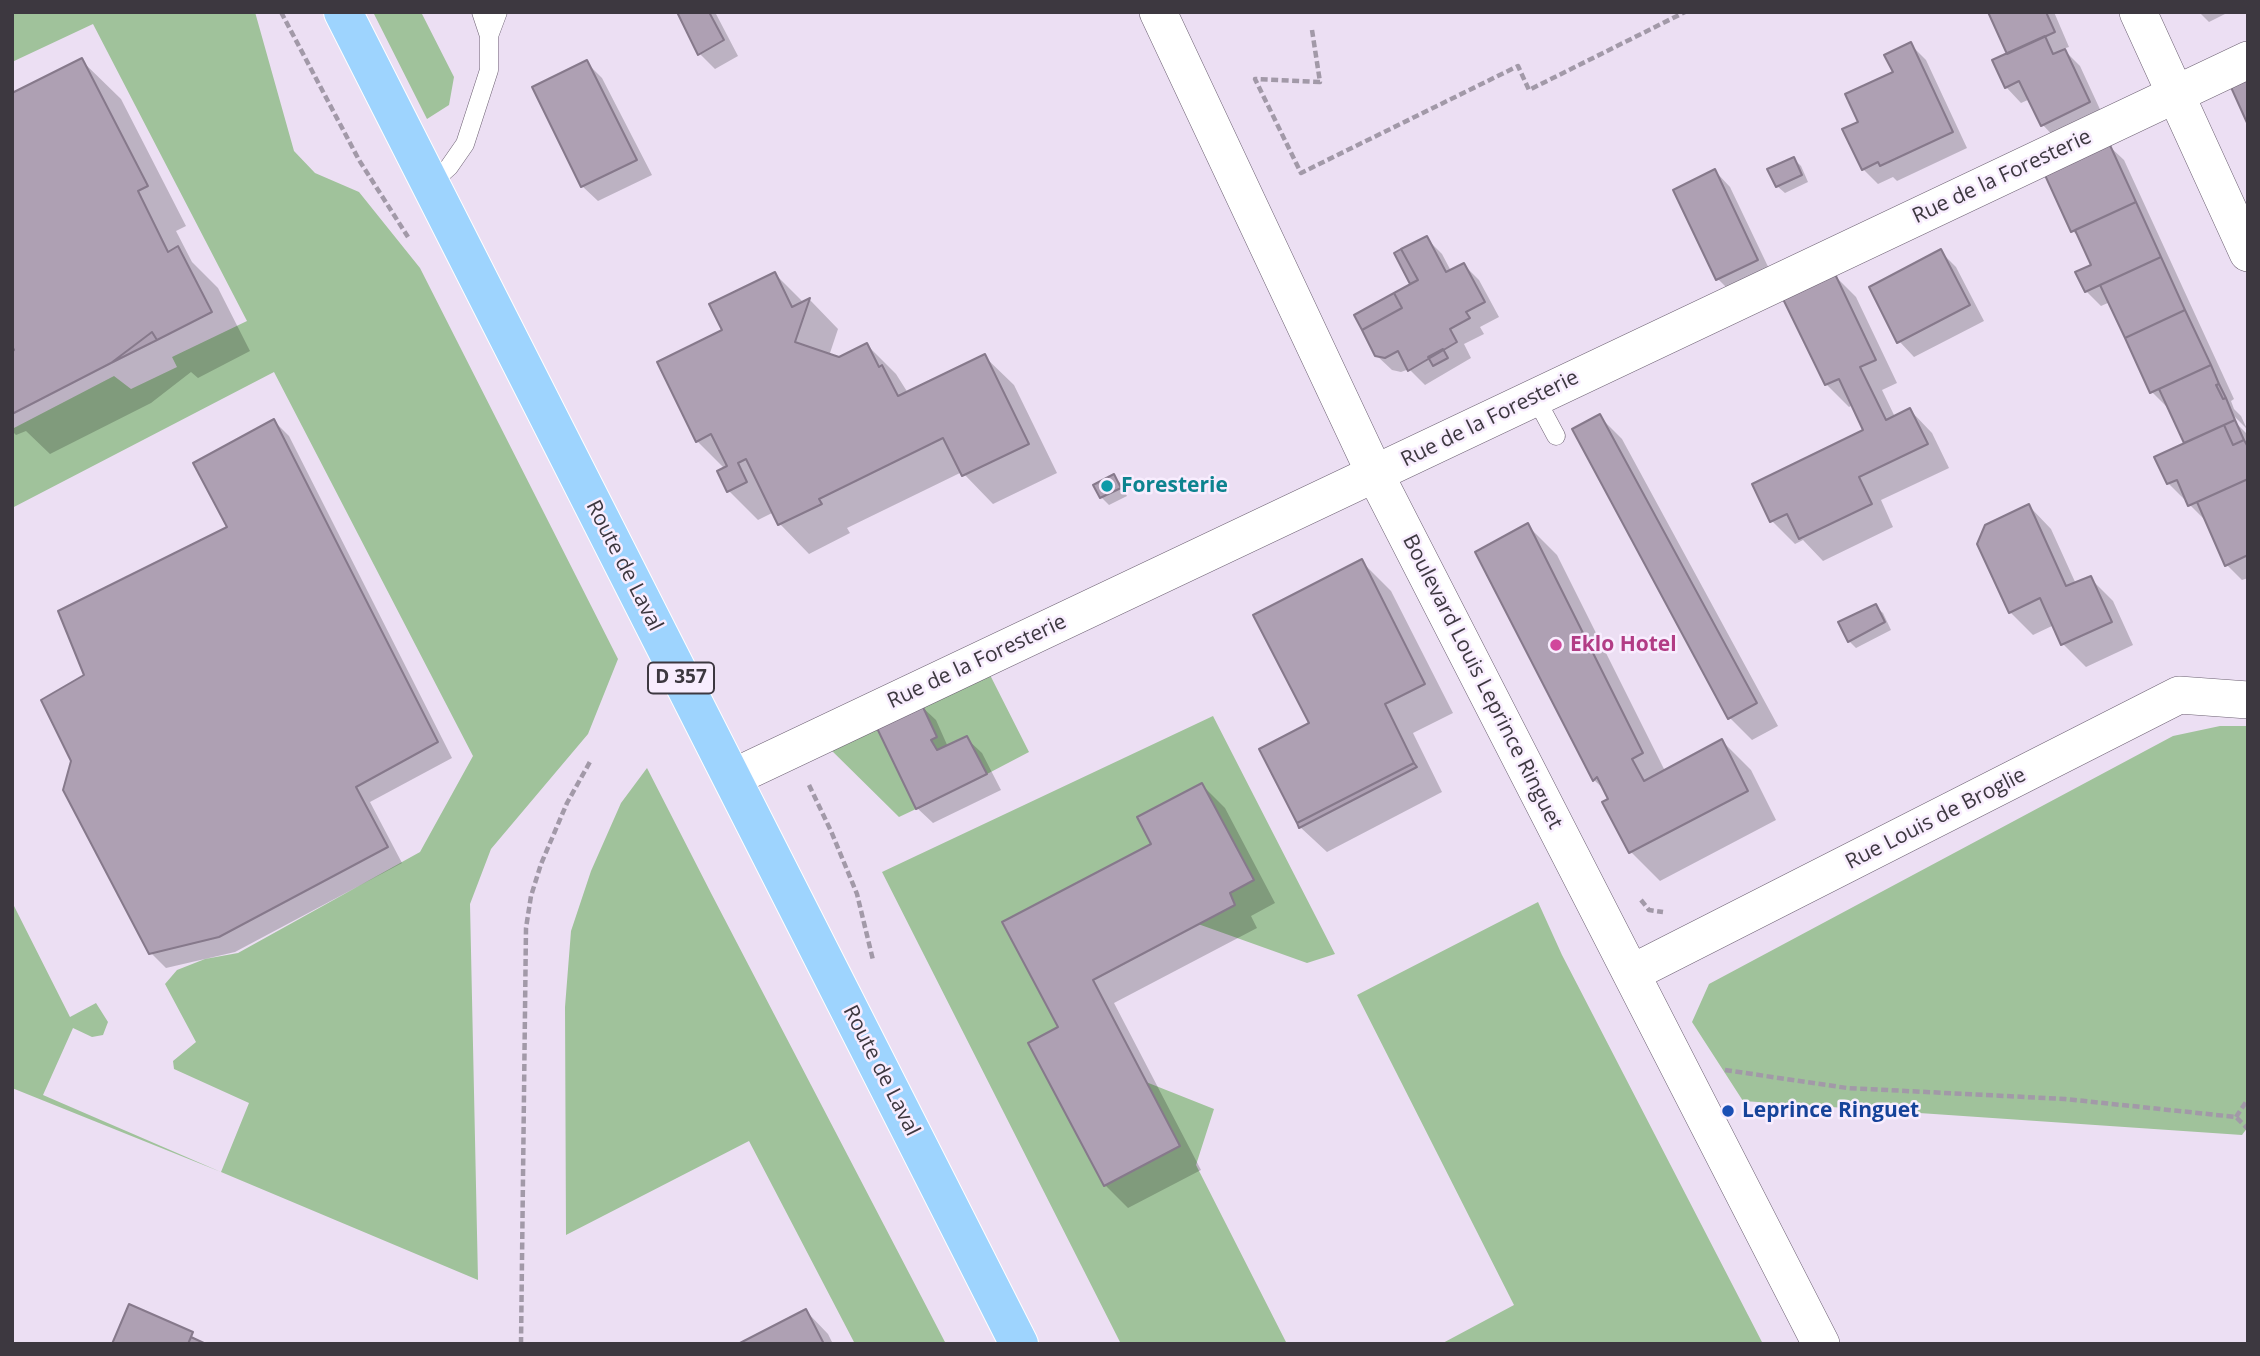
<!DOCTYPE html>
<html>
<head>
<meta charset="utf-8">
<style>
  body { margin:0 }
  #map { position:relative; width:2260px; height:1356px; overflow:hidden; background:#ecdff3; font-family:"Open Sans",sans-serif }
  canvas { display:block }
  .frame { position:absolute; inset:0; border:14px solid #3d3840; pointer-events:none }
</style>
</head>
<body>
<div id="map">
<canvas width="2260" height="1356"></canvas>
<div class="frame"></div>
</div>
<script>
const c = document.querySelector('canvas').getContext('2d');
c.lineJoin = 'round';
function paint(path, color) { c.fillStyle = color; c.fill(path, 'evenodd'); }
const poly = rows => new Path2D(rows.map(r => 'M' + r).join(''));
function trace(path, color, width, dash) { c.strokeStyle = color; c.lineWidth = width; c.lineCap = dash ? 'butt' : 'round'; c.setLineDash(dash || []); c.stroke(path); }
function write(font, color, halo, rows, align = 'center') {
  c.font = font + ' "Open Sans",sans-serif'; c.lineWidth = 5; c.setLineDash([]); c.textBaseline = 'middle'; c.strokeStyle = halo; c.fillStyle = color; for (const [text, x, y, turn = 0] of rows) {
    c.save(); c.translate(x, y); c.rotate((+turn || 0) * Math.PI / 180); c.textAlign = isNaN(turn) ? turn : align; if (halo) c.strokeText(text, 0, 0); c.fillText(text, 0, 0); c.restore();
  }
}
paint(poly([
  [12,12,255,12,294,151,315,173,359,192,420,268,618,659,588,734,491,849,470,904,478,1280,221,1172,12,1088,12,902,70,1017,96,1003,108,1022,103,1035,92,1037,73,1028,43,1095,221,1172,249,1103,174,1069,173,1061,196,1042,165,984,177,970,205,959,238,953,420,852,473,756,274,372,12,508,12,429,114,376,131,389,177,367,172,357,247,321,93,24,12,62],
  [373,12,421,12,454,77,449,105,427,119],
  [988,671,1029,752,987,774,937,750,931,740,937,737,921,703],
  [1213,716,1335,954,1307,963,1198,924,1235,905,1230,893,1254,880,1202,783,1137,817,1151,844,1002,922,1058,1027,1029,1043,1104,1186,1180,1146,1146,1082,1214,1109,1196,1165,1287,1344,1121,1344,882,872],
  [875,724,916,809,899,817,827,746],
  [2220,726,2248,726,2248,1127,2242,1135,1743,1101,1692,1022,1709,984,2173,736],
  [647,768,712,895,946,1344,855,1344,749,1141,566,1235,565,1007,571,931,591,871,621,803],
  [1538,902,1562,955,1763,1344,1441,1344,1514,1305,1357,995]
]), '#a0c29b');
paint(poly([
  [679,12,715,12,738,56,715,69,700,54],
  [1989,12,2054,12,2069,47,2063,49,2080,66,2104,118,2057,140,2042,124,2030,99,2021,103,2006,87,2009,55],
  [2199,12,2229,12,2209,22],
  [1910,44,1926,60,1967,148,1897,181,1893,177,1878,184,1863,169,1895,73],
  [81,60,121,99,186,226,176,231,192,262,218,288,250,351,198,378,191,372,151,403,50,454,26,431,16,435,12,431,12,95],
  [587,63,602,78,652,175,598,201,582,186],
  [2108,145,2124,160,2234,399,2231,401,2234,409,2241,416,2247,429,2230,412,2228,415,2248,435,2246,437,2248,441,2248,578,2242,580,2227,565,2205,520,2190,505,2186,497,2184,499,2168,483,2186,444,2169,406,2167,407,2152,392,2110,302,2101,306,2086,291,2094,266,2082,240,2073,231],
  [1794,159,1801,166,1808,182,1785,193,1777,186],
  [1715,171,1730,187,1772,275,1733,294,1718,279],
  [1426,238,1442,254,1451,271,1464,265,1479,280,1499,317,1480,327,1484,334,1464,344,1471,358,1425,385,1409,369,1401,372,1392,370,1376,355,1413,285,1396,254],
  [1941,252,1956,267,1984,321,1914,357,1899,341],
  [775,274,804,303,810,300,838,329,829,356,839,359,867,345,896,374,908,393,984,356,1014,385,1057,473,993,504,962,472,847,528,850,533,809,554,780,524,774,512,758,520,729,491,725,469,697,441,724,331],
  [1833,274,1856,297,1897,383,1882,390,1895,417,1910,410,1932,433,1949,468,1881,500,1893,527,1823,561,1803,540,1795,544,1772,521,1866,431,1853,405,1849,407,1826,384,1784,298],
  [1599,416,1622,439,1778,726,1752,740,1730,718],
  [274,421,289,436,452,758,370,802,402,863,235,952,166,968,151,953,73,760,87,676,229,527],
  [1114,476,1121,484,1127,496,1109,505,1101,497,1095,486],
  [2029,506,2051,529,2076,584,2090,578,2113,601,2133,645,2086,667,2063,644,2054,625,2033,635,2010,612],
  [1527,525,1557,555,1665,771,1722,741,1751,770,1776,820,1660,881,1631,852,1607,792,1594,780,1477,553],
  [1361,561,1391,591,1453,713,1413,733,1442,792,1327,852,1300,827,1311,724],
  [1875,606,1883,613,1891,630,1856,648,1849,641],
  [920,705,936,720,948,747,966,738,982,753,1001,790,933,823,917,808],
  [1202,785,1225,808,1275,903,1251,916,1257,928,1114,1003,1201,1170,1128,1208,1105,1185,1060,1028,1154,845],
  [806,1311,828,1334,833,1344,741,1344]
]), '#0003');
const building = poly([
  [677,12,709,12,724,40,698,55,677,12],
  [1988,12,2046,12,2055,32,2007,54,1988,12],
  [2045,36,2053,54,2065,49,2090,102,2041,126,2019,81,2005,88,1992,60,2045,36],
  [1911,42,1953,132,1880,166,1878,162,1862,170,1842,129,1858,122,1845,94,1893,72,1884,55,1911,42],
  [82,58,148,186,138,191,168,252,178,246,212,312,157,340,152,332,111,363,12,414,12,352,14,350,12,346,12,93,82,58],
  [587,60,637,160,581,187,532,87,587,60],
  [2248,77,2248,125,2230,85,2248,77],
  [2109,143,2136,202,2071,232,2044,173,2109,143],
  [1794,157,1802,175,1776,187,1767,169,1794,157],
  [1715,169,1758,260,1716,280,1673,190,1715,169],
  [2136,202,2161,257,2085,292,2075,272,2091,265,2075,230,2136,202],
  [1427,236,1446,272,1464,263,1485,302,1466,312,1470,318,1450,329,1457,342,1408,371,1398,351,1385,358,1375,356,1362,330,1402,308,1394,293,1418,280,1401,249,1427,236],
  [1401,249,1418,280,1410,284,1394,253,1401,249],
  [1941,249,1970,305,1897,343,1869,287,1941,249],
  [2161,257,2185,310,2125,338,2100,285,2161,257],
  [775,272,792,307,810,298,795,342,839,357,867,343,879,367,882,365,898,396,985,354,1029,444,962,476,943,438,819,499,822,504,778,525,746,459,738,463,747,482,727,492,717,471,727,466,711,434,696,442,657,362,722,330,709,304,775,272],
  [1834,272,1876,360,1860,367,1886,420,1910,408,1928,444,1859,477,1872,504,1799,539,1787,514,1770,522,1752,484,1863,430,1839,379,1825,385,1782,297,1834,272],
  [1394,293,1402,308,1362,330,1354,315,1394,293],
  [2185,310,2211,365,2150,393,2125,338,2185,310],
  [152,332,157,340,111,363,152,332],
  [1443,349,1448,358,1433,366,1428,357,1443,349],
  [2211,365,2219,384,2216,385,2223,399,2226,398,2235,420,2184,443,2159,389,2211,365],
  [2219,384,2226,398,2223,399,2216,385,2219,384],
  [1600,414,1757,703,1728,719,1572,429,1600,414],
  [274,419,438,742,356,787,388,847,219,937,149,954,63,790,71,761,41,700,84,675,58,611,227,527,193,463,274,419],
  [2235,420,2244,440,2233,445,2224,425,2235,420],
  [2224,425,2233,445,2244,440,2248,447,2248,479,2188,506,2177,480,2167,484,2154,457,2224,425],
  [1114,474,1121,488,1100,498,1093,485,1114,474],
  [2248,479,2248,555,2225,566,2197,502,2248,479],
  [2029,504,2066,586,2091,576,2112,622,2061,645,2040,598,2009,613,1977,544,1985,525,2029,504],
  [1528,523,1643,753,1632,759,1644,781,1722,739,1748,791,1629,853,1602,802,1608,799,1597,777,1593,781,1475,552,1528,523],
  [1362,559,1425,684,1385,704,1414,763,1297,823,1259,749,1309,723,1253,615,1362,559],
  [1876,604,1885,622,1848,642,1838,622,1876,604],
  [921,703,937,737,931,740,937,750,967,736,987,774,916,809,875,724,921,703],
  [1414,763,1417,767,1299,828,1297,823,1414,763],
  [1202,783,1254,880,1230,893,1235,905,1093,980,1180,1146,1104,1186,1028,1043,1058,1027,1002,922,1151,844,1137,817,1202,783],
  [129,1304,193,1332,188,1344,112,1344,129,1304],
  [806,1309,824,1344,738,1344,806,1309],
  [191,1337,206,1344,188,1344,191,1337]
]);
paint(building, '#aea0b3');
trace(building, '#86798b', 2);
const service = poly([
  [489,36,498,12],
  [430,184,449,167,465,144,489,70,489,36,481,12],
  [1535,397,1556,436]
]);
const minor = poly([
  [1158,12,1375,474,1821,1344],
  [2138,12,2248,253],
  [732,778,2248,60],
  [1632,973,2179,695,2248,700]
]);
const primary = poly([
  [343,12,1019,1344]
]);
trace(service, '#6c6072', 19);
trace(minor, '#6c6072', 38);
trace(primary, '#fff', 40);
trace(poly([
  [281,12,359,160,408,237],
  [1312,30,1320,82,1255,79,1301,173,1518,66,1529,90,1685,12],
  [809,785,831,831,857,894,873,960],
  [1641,900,1649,910,1663,912],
  [1725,1070,1847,1088,2065,1099,2236,1117,2248,1129],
  [2236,1117,2248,1099],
  [521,1344,526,928,531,896,541,864,567,803,591,760]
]), '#a299a8', 4.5, [7, 3.5]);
trace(service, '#fff', 18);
trace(minor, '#fff', 37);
trace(primary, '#9ed4fe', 38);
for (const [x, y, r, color] of [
  [1107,486,7,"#0f9aa8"],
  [1556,645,7,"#d1479c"],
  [1728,1111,7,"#1a4fb4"]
]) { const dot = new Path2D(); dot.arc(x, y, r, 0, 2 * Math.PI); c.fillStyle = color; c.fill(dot); trace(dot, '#f8edfe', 2.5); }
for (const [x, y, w] of [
  [681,678,66]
]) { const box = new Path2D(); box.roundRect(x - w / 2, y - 15.5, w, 31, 5); c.fillStyle = '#f8edfe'; c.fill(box); trace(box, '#3d3840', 2); }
write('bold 19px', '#3d3840', null, [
  ["D 357",681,678]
]);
write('21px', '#3d3840', '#f8edfe', [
  ["Rue de la Foresterie",2002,177,-25],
  ["Rue de la Foresterie",1490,419,-26],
  ["Route de Laval",624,566,63],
  ["Rue de la Foresterie",977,662,-25],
  ["Boulevard Louis Leprince Ringuet",1482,682,63],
  ["Rue Louis de Broglie",1936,819,-27],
  ["Route de Laval",881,1071,63]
]);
write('bold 21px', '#0d838f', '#f8edfe', [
  ["Foresterie",1121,486]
], 'left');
write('bold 21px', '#b23c85', '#f8edfe', [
  ["Eklo Hotel",1570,645]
], 'left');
write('bold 21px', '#164399', '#f8edfe', [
  ["Leprince Ringuet",1742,1111]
], 'left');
</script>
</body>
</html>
